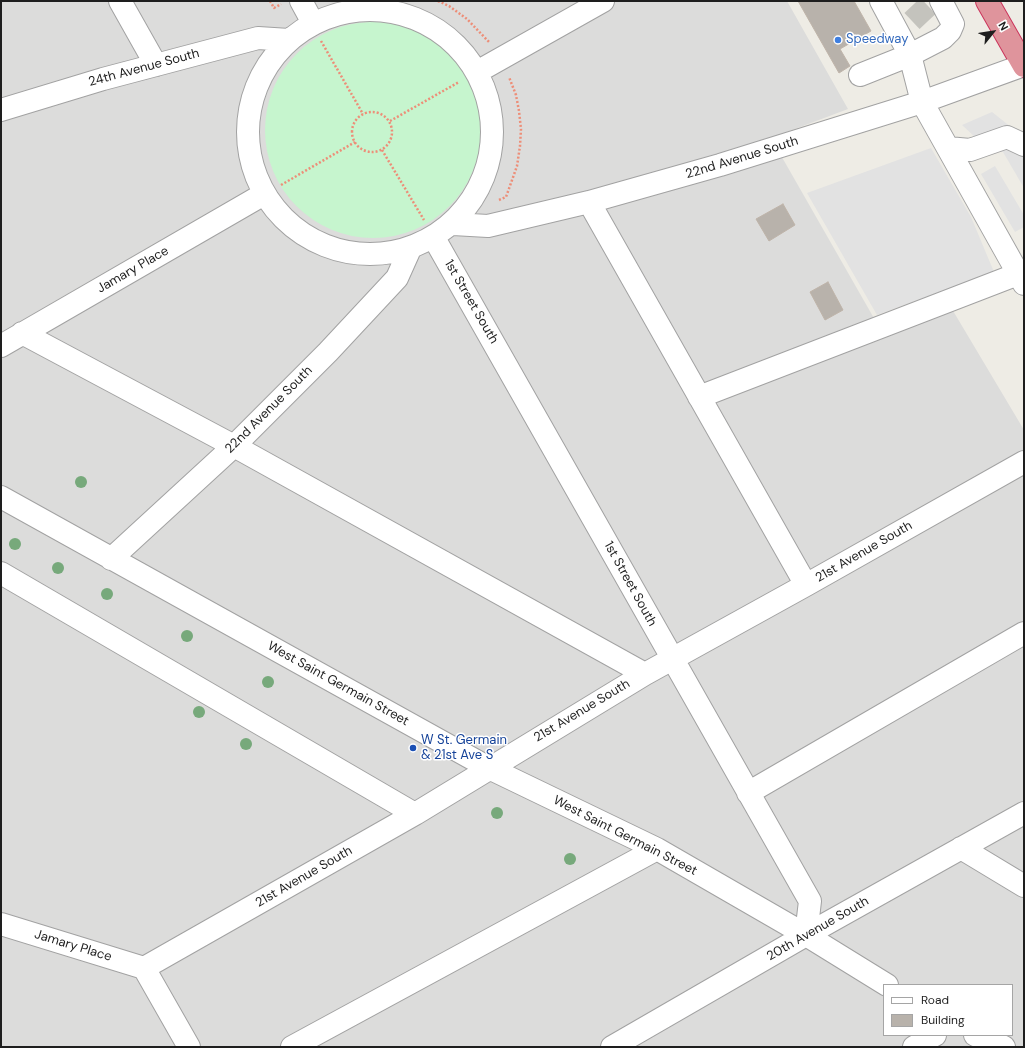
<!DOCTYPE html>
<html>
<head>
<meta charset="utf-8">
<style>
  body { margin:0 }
  #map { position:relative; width:1025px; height:1048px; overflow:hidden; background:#eeece5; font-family:"DM Sans",sans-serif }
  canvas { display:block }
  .frame { position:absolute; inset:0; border:2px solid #1e1e1e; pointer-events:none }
  .legend { position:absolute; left:883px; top:984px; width:130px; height:52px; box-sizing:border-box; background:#fff; border:1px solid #a5a5a5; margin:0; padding:5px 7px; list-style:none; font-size:12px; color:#1e1e1e }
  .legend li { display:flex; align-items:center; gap:8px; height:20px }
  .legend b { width:20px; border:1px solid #a5a5a5 }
  .north { position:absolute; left:973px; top:12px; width:40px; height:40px; -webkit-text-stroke:3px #fff; paint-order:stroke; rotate:60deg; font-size:11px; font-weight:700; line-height:16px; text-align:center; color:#1e1e1e }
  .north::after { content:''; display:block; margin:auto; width:14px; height:18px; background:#1e1e1e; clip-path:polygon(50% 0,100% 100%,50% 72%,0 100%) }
</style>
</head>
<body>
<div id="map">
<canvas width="1025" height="1048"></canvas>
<div class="frame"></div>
<ul class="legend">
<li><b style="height:5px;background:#fff"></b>Road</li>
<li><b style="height:11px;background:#b8b2ab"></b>Building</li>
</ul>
<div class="north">N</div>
</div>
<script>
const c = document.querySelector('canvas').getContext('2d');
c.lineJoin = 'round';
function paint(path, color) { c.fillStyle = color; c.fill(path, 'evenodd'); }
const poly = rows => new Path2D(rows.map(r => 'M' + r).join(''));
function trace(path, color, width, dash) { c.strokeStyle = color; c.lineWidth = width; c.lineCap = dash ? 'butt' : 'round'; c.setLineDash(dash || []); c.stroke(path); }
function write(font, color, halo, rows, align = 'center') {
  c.font = font + ' "DM Sans",sans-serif'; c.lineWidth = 3; c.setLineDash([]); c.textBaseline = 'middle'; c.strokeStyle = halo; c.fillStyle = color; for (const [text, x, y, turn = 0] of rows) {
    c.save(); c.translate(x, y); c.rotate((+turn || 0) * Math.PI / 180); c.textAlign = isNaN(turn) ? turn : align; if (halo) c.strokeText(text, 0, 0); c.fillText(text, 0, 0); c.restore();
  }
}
paint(poly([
  [1,1,787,1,848,109,771,138,875,320,943,294,1024,430,1024,1047,1,1047],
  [884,985,1012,985,1012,1035,884,1035]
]), '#dcdcdb');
paint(poly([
  '265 130a108 108 0 1 1 216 0a108 108 0 1 1-216 0Z'
]), '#c6f5ce');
paint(poly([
  [992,112,1016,131,1024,156,1024,188,1003,152,990,151,962,125],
  [931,148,971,217,994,272,877,315,807,193],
  [995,166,1024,215,1024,227,1015,232,981,174]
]), '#e2e2e2');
const building = poly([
  [798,1,854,1,871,31,840,49,850,66,839,73,798,1],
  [783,204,795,225,769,241,756,219,783,204],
  [828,282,843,310,825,320,810,292,828,282]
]);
paint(building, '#b8b2ab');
trace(building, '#bfb4a9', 1);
trace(poly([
  [912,21,930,4]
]), '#c4c3bd', 22, [22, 11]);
const minor = poly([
  [120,1,156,65],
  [301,1,313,23],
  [941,1,953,24,950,31,943,38,910,55,922,102,1024,284],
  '248 132a122 122 0 1 1 244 0a122 122 0 1 1-244 0Z',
  [477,72,603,1],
  [860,75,910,55,881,1],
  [1,110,103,79,258,38,289,40],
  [948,148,970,150,1007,137,1024,145],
  [589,202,806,585],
  [453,224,488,226,589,202,720,165,922,102,1024,65],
  [434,238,810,901,806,935],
  [22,333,234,446,645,674],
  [1,346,264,194],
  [699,397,1018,274,1024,279],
  [1,497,489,768,657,849,806,935,887,985],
  [111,559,234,446,328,352,397,278,410,249],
  [1,573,415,814],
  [748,793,1024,633],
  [961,848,1024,886],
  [1,924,144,968],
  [144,968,415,814,645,674,806,585,1024,462],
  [144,968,189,1047],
  [975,1035,1004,1047],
  [292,1047,657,849],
  [612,1047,806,935,1024,813],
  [914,1047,935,1035]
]);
const highway = poly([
  [987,1,1024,66]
]);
trace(minor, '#a2a2a2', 24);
trace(highway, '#cb345b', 24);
trace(poly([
  [270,1,274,8,281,4],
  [438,1,449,6,467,19,489,42],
  [342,12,355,1],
  [321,41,363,114],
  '352 132a20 20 0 1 1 40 0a20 20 0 1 1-40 0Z',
  [390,121,459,82],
  [382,150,424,220],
  [281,185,355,142],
  [499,200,506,197,511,183,517,166,520,146,521,129,519,111,516,95,509,77]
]), '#ed8e78', 2.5, [2, 2]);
trace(minor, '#fff', 22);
trace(highway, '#df949c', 22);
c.fillStyle = '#77a97b';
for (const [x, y] of [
  [81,482],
  [15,544],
  [58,568],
  [107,594],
  [187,636],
  [268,682],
  [199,712],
  [246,744],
  [497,813],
  [570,859]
]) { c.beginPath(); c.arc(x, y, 6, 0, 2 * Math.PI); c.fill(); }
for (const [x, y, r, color] of [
  [838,40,4,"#3f7fe0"],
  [413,748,4,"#1a4fb4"]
]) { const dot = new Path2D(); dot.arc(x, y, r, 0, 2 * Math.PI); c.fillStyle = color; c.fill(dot); trace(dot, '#fff', 1.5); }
write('13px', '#366cbe', '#fff', [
  ["Speedway",846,40]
], 'left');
write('13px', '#1e1e1e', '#fff', [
  ["24th Avenue South",144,68,-15],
  ["22nd Avenue South",742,158,-17],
  ["Jamary Place",133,270,-30],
  ["1st Street South",471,302,60],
  ["22nd Avenue South",269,410,-45],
  ["21st Avenue South",864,552,-30],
  ["1st Street South",630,584,61],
  ["West Saint Germain Street",338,684,29],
  ["21st Avenue South",582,711,-31],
  ["West Saint Germain Street",625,836,27],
  ["21st Avenue South",304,877,-30],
  ["20th Avenue South",818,929,-30],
  ["Jamary Place",73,946,17]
]);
write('13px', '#164399', '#fff', [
  ["W St. Germain",421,741],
  ["& 21st Ave S",421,756]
], 'left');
</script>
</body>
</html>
